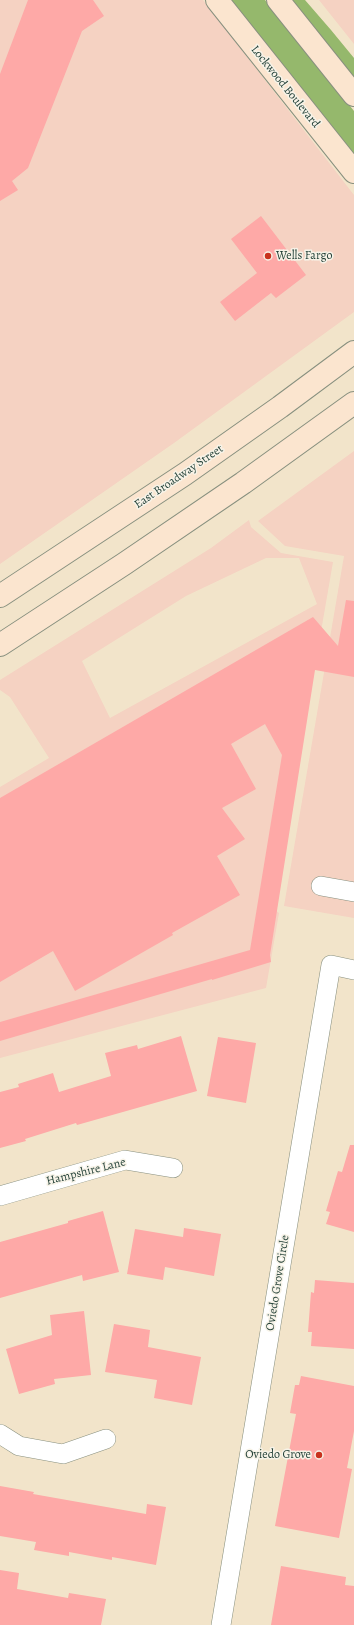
<!DOCTYPE html>
<html>
<head>
<meta charset="utf-8">
<style>
  body { margin:0 }
  canvas { display:block; background:#f2e4ca }
</style>
</head>
<body>
<canvas width="354" height="1625"></canvas>
<script>
const c = document.querySelector('canvas').getContext('2d');
c.lineJoin = 'round';
function paint(path, color) { c.fillStyle = color; c.fill(path, 'evenodd'); }
const poly = rows => new Path2D(rows.map(r => 'M' + r).join(''));
function trace(path, color, width, dash) { c.strokeStyle = color; c.lineWidth = width; c.lineCap = dash ? 'butt' : 'round'; c.setLineDash(dash || []); c.stroke(path); }
function write(font, color, halo, rows, align = 'center') {
  c.font = font + ' Alegreya,serif'; c.lineWidth = 3; c.setLineDash([]); c.textBaseline = 'middle'; c.strokeStyle = halo; c.fillStyle = color; for (const [text, x, y, turn = 0] of rows) {
    c.save(); c.translate(x, y); c.rotate((+turn || 0) * Math.PI / 180); c.textAlign = isNaN(turn) ? turn : align; if (halo) c.strokeText(text, 0, 0); c.fillText(text, 0, 0); c.restore();
  }
}
paint(poly([
  [0,0,203,0,354,195,354,312,174,443,0,564],
  [319,0,354,0,354,44],
  [354,451,354,918,284,906,344,556,285,546,258,521],
  [249,520,251,527,281,553,333,562,274,904,275,910,279,913,266,988,0,1058,0,787,49,758,10,697,0,690,0,680,211,548],
  [266,558,299,558,317,604,110,718,82,661,186,596]
]), '#f5d2c2');
paint(poly([
  [230,0,265,0,354,111,354,155],
  [292,0,305,0,331,30,354,58,354,78]
]), '#95b86c');
paint(poly([
  [28,0,93,0,104,16,82,31,28,168,12,181,18,190,0,201,0,74],
  [261,216,306,275,276,298,271,293,235,321,220,302,257,273,231,239],
  [346,600,354,601,354,677,315,670,270,955,271,962,212,980,212,979,0,1041,0,1022,250,950,282,755,265,724,231,744,256,789,222,808,245,839,217,856,240,895,172,933,173,935,75,991,53,951,0,982,0,798,313,617,338,646],
  [181,1036,197,1091,77,1125,76,1123,25,1139,26,1141,0,1148,0,1092,19,1087,18,1084,53,1073,59,1092,111,1076,105,1053,137,1045,138,1049],
  [218,1037,256,1043,246,1103,207,1096],
  [350,1145,354,1145,354,1232,326,1224,330,1212,326,1211,338,1171,342,1172],
  [103,1211,119,1272,83,1281,82,1275,0,1298,0,1242,68,1223,68,1221],
  [184,1228,221,1234,214,1276,165,1267,163,1280,127,1274,135,1229,183,1237],
  [315,1280,354,1283,354,1349,311,1346,312,1332,308,1332,311,1292,314,1293],
  [84,1311,91,1375,54,1379,55,1384,19,1394,6,1349,52,1335,50,1315],
  [114,1324,150,1330,148,1347,201,1357,192,1405,154,1398,157,1380,105,1372],
  [301,1376,354,1386,354,1431,347,1468,352,1469,339,1538,275,1526,296,1414,290,1413,295,1385,299,1385],
  [0,1486,34,1492,33,1494,146,1514,147,1504,166,1507,156,1565,112,1557,112,1560,69,1552,69,1556,34,1550,36,1542,0,1536],
  [281,1566,346,1577,345,1585,354,1586,354,1625,271,1625],
  [0,1570,19,1573,17,1589,68,1598,69,1593,106,1599,101,1625,0,1625]
]), '#fea9a7');
const street = poly([
  [321,886,354,892],
  [0,1196,125,1160,173,1168],
  [0,1434,19,1446,63,1454,106,1439],
  [221,1625,331,965,354,970]
]);
const secondary = poly([
  [217,0,354,172],
  [278,0,354,95],
  [0,596,185,474,280,407,354,352],
  [0,645,124,564,243,483,354,403]
]);
trace(street, '#88907f', 20);
trace(secondary, '#88907f', 24);
trace(street, '#fff', 19);
trace(secondary, '#fbe5cf', 22);
for (const [x, y, r, color] of [
  [268,256,4,"#c8321e"],
  [319,1455,4,"#c8321e"]
]) { const dot = new Path2D(); dot.arc(x, y, r, 0, 2 * Math.PI); c.fillStyle = color; c.fill(dot); trace(dot, '#f7f3e8', 1.5); }
write('12px', '#1f3d34', '#f7f3e8', [
  ["Lockwood Boulevard",285,87,51],
  ["East Broadway Street",179,477,-34],
  ["Hampshire Lane",86,1172,-14],
  ["Oviedo Grove Circle",278,1283,-81]
]);
write('12px', '#1f3d34', '#f7f3e8', [
  ["Wells Fargo",276,256],
  ["Oviedo Grove",311,1455,"right"]
], 'left');
</script>
</body>
</html>
